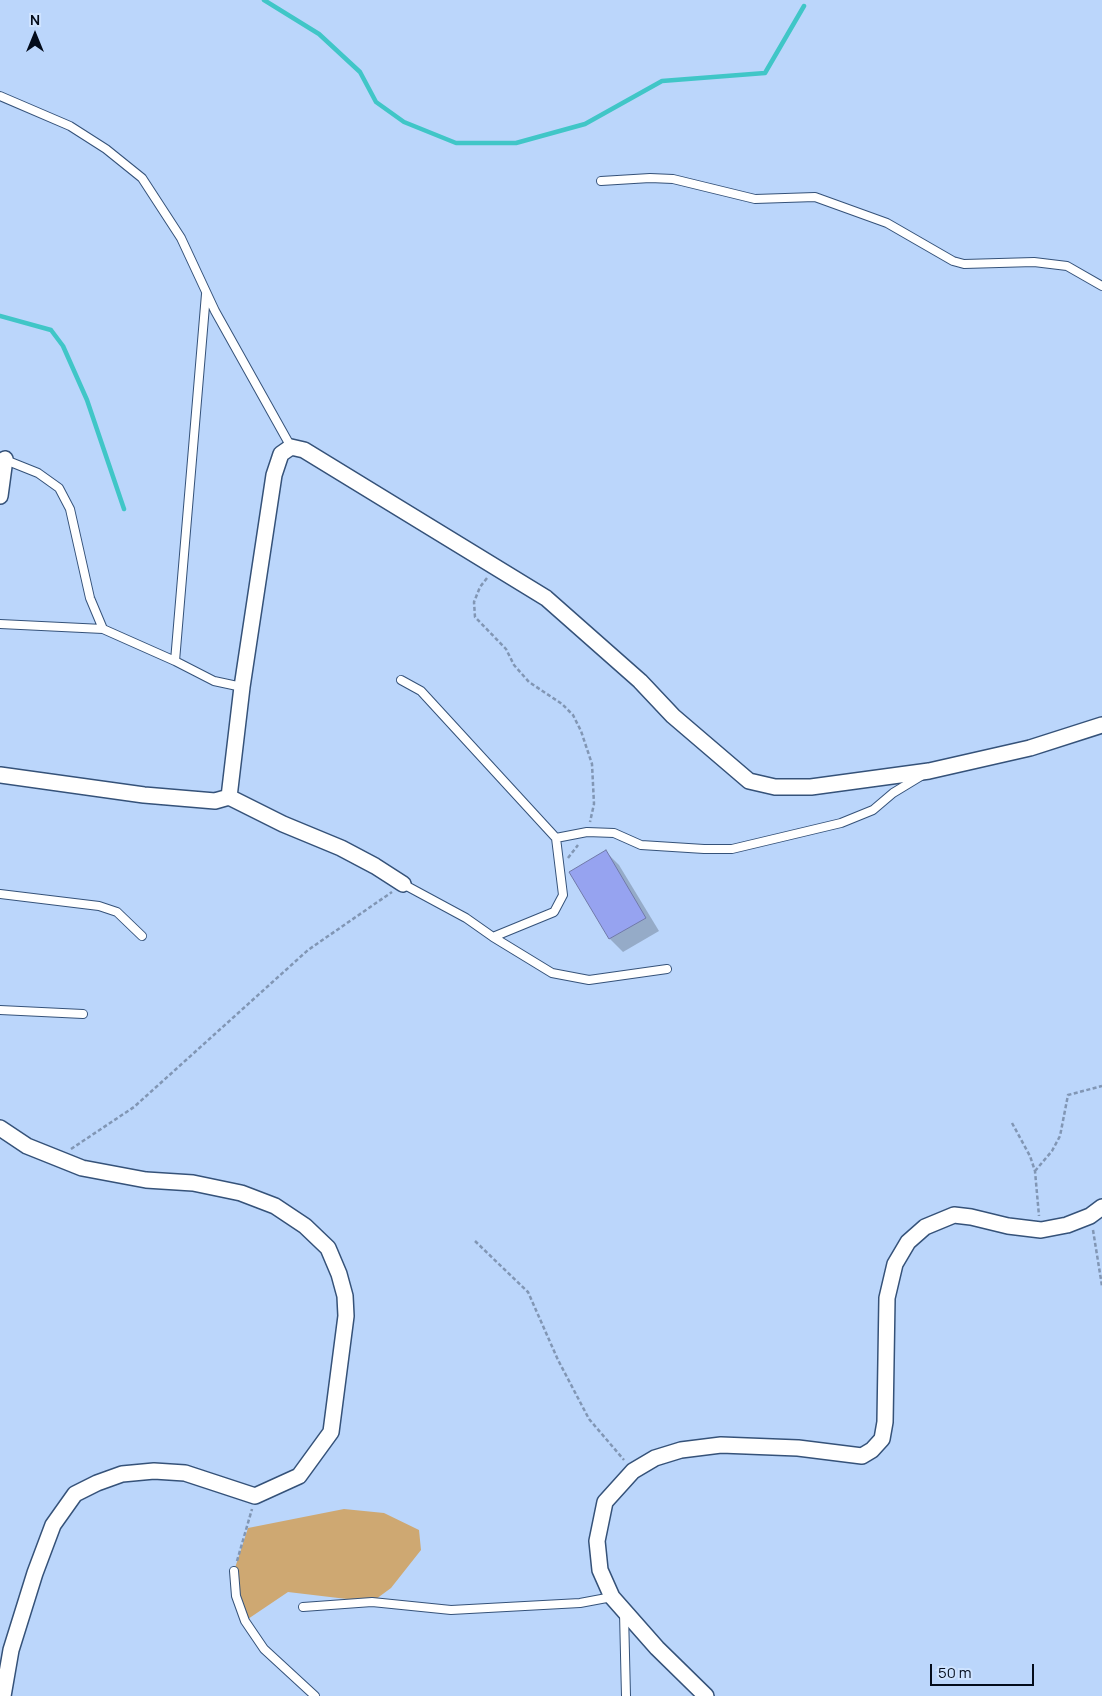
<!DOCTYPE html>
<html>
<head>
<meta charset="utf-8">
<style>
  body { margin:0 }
  #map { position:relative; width:1102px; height:1696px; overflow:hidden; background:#bbd6fb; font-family:Manrope,sans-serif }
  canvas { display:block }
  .north { position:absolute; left:10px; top:10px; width:50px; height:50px; -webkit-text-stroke:4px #cee3ff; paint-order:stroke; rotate:0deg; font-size:14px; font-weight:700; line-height:20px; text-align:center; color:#030c1b }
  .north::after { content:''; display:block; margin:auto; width:18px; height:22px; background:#030c1b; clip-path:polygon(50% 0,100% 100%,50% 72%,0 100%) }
  .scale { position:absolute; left:930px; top:1664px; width:104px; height:22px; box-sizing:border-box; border:2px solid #030c1b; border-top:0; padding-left:6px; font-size:15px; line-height:18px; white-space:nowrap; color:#030c1b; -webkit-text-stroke:4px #cee3ff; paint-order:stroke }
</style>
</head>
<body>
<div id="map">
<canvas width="1102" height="1696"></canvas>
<div class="north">N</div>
<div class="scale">50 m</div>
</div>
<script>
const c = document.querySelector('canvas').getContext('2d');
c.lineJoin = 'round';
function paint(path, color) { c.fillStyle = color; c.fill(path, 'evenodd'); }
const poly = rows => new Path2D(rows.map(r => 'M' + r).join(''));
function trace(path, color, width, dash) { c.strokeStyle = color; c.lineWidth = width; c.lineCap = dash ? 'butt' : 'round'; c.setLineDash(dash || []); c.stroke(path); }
paint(poly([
  [344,1509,384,1513,419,1530,421,1550,391,1588,372,1602,288,1592,245,1621,234,1571,248,1528]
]), '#cea872');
paint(poly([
  [606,852,619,865,659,931,623,952,610,939]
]), '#0003');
trace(poly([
  [264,0,319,34,360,72,376,102,404,122,456,143,516,143,585,124,662,81,765,73,804,6],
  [0,316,51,330,63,346,87,400,124,509]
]), '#40c6c7', 4.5);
const building = poly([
  [606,850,646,918,609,939,569,872,606,850]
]);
paint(building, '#96a3f0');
trace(building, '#7079a8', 1);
const lane = poly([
  [0,96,70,126,106,149,142,178,181,238,215,311,291,447],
  [601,181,650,178,673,179,755,199,815,197,887,223,953,261,964,264,1034,262,1067,266,1102,286],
  [3,459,38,473,59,488,70,509,90,598,103,629,175,661,214,681,242,687],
  [0,624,103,629],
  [175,661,206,294],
  [401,680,421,691,556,838],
  [403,884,466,918,493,937,554,912,563,895,556,838,587,832,614,833,641,845,704,849,732,849,841,823,873,810,893,793,921,776],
  [0,894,99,906,117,912,142,936],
  [493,937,552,973,589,980,667,969],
  [0,1010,83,1014],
  [234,1571,236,1596,245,1621,264,1649,315,1696],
  [303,1607,372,1602,451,1610,580,1603,612,1597],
  [624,1613,626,1696]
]);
const street = poly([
  [0,496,5,459],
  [0,775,144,795,215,801,229,797,283,824,341,848,375,866,403,884],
  [229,797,242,687,274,475,281,454,291,447,304,450,546,598,640,681,673,716,749,781,775,787,811,787,929,771,1030,748,1102,725],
  [0,1128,27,1146,82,1168,146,1180,193,1183,241,1193,275,1206,305,1226,328,1248,339,1274,345,1296,346,1316,331,1432,299,1476,255,1496,185,1473,154,1471,122,1474,97,1483,75,1494,53,1525,35,1573,11,1650,3,1696],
  [706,1696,657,1648,612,1597,600,1570,597,1541,605,1502,633,1471,655,1458,681,1450,721,1445,798,1448,862,1456,872,1450,882,1439,885,1422,887,1298,895,1264,908,1242,925,1227,954,1215,971,1217,1008,1226,1041,1230,1067,1225,1090,1216,1102,1207]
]);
trace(lane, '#355279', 10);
trace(street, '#355279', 18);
trace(poly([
  [487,578,480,587,474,602,475,617,506,649,514,665,529,682,562,704,573,715,581,731,592,764,594,804,590,822],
  [568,858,578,845],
  [1012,1123,1030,1156,1035,1171,1039,1216],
  [71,1149,134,1107,308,950,392,892],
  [1035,1171,1052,1151,1060,1136,1068,1095,1102,1086],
  [1093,1230,1102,1286],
  [475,1241,528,1292,558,1360,589,1419,624,1460],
  [237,1561,252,1509]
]), '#8196b4', 2.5, [4, 2.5]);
trace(lane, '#fff', 8);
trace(street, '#fff', 15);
</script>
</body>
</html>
